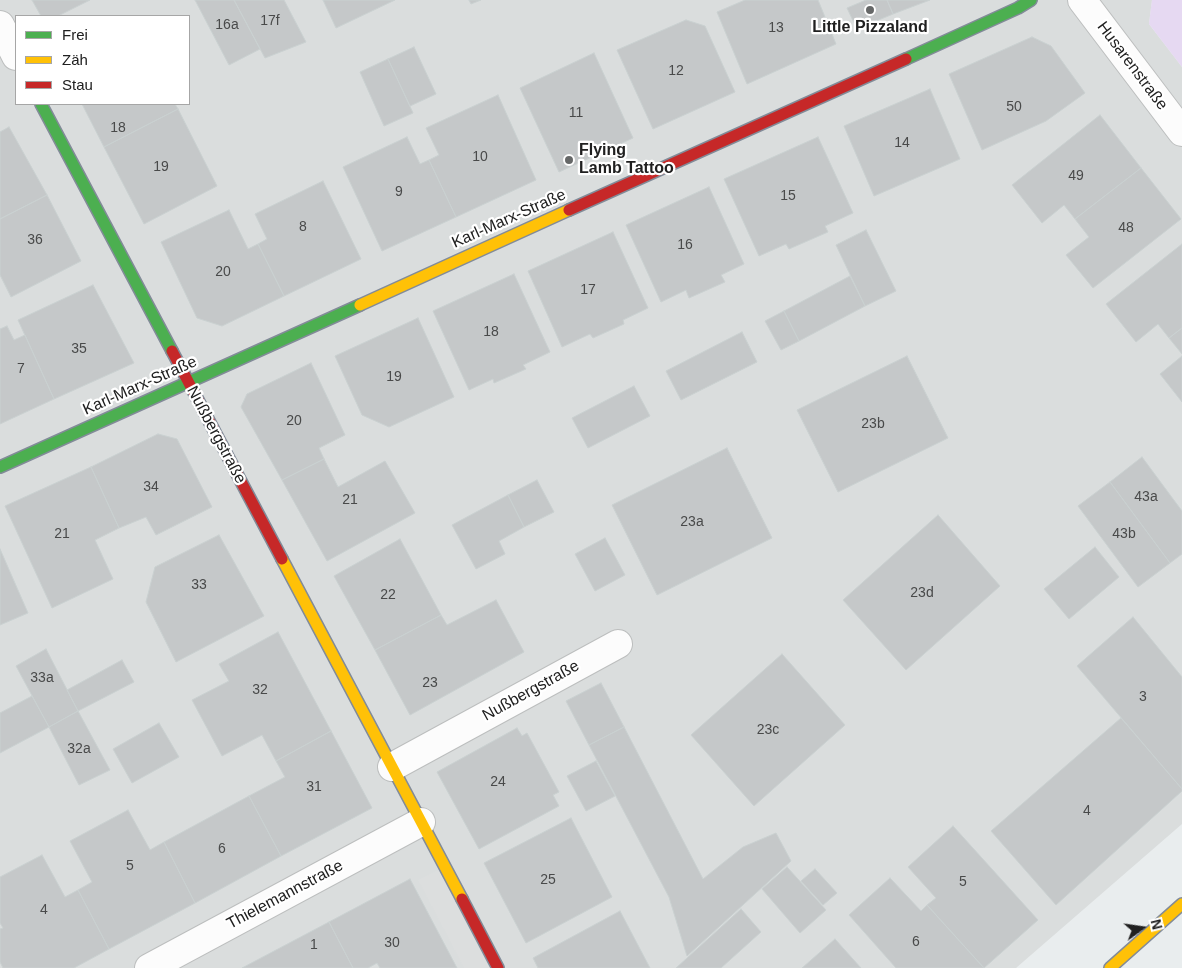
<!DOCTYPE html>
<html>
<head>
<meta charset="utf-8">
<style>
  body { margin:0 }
  #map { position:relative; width:1182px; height:968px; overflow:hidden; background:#e9edee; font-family:Arial,sans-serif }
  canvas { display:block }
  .legend { position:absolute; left:15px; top:15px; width:175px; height:90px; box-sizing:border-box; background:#fff; border:1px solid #a6a6a6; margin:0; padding:6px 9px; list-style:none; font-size:15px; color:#202020 }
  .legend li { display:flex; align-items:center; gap:10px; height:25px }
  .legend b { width:25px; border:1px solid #a6a6a6 }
  .north { position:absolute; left:1117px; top:903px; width:50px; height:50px; -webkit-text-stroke:4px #fff; paint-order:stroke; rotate:76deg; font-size:14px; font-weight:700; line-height:20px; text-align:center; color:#202020 }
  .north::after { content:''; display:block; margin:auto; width:18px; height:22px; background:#202020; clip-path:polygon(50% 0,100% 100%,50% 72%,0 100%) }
</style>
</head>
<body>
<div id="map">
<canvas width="1182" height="968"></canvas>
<ul class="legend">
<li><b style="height:6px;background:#4caf50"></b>Frei</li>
<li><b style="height:6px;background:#ffc107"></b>Zäh</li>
<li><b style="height:6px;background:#c62828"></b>Stau</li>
</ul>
<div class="north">N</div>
</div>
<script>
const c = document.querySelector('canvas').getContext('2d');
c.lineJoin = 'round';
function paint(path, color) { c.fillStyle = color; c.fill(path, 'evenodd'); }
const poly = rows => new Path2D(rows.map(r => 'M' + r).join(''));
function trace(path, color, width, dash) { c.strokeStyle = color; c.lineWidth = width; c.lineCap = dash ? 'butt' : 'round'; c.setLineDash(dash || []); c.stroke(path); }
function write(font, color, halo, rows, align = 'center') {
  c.font = font + ' Arial,sans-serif'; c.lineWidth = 4.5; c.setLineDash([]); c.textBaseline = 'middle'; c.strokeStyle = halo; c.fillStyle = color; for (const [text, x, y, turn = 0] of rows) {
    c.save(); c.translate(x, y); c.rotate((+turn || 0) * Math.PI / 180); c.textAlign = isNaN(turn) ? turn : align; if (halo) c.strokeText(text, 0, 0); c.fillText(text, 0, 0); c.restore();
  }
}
paint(poly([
  [0,0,1152,0,1149,24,1182,67,1182,824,1016,968,0,968],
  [16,16,189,16,189,104,16,104]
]), '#dadddd');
paint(poly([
  [1152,0,1182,0,1182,67,1149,24]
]), '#e6d9f2');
paint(poly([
  [439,870,490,968,464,968,418,880]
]), '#dcdede');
const building = poly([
  [32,0,90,0,58,16,41,16,32,0],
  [195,0,234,0,260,49,229,65,195,0],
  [234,0,284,0,306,42,265,58,234,0],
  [323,0,395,0,336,28,323,0],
  [469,0,481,0,471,4,469,0],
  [745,0,818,0,836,44,747,84,717,12,745,0],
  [866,0,887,0,893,14,857,29,847,8,866,0],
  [887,0,930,0,893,14,887,0],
  [686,20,705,26,735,92,653,129,617,50,686,20],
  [1032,37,1051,46,1085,93,1046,121,982,150,949,74,1032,37],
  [414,47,436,94,410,106,388,59,414,47],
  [594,53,633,138,559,172,520,88,594,53],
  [388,59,413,113,384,126,360,72,388,59],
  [930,89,960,159,874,196,844,126,930,89],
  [498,95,536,180,456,217,429,160,439,155,426,128,498,95],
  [82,104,175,104,178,109,104,147,82,104],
  [178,109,217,186,144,224,104,147,178,109],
  [1100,115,1141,168,1075,219,1064,205,1042,223,1012,185,1100,115],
  [9,127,47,195,0,219,0,132,9,127],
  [407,137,420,164,429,160,456,217,382,251,343,167,407,137],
  [818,137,853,213,825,226,828,232,789,249,786,244,759,256,724,179,818,137],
  [1141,168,1181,219,1093,288,1066,255,1089,237,1075,219,1141,168],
  [323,181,361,259,284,296,258,244,267,239,255,214,323,181],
  [709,187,744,264,721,275,725,282,689,298,686,290,661,302,626,225,709,187],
  [47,195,81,261,11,297,0,275,0,219,47,195],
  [229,210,248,249,258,244,284,296,222,326,197,318,161,242,229,210],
  [866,230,896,291,865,306,836,245,866,230],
  [613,232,648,308,623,320,624,324,593,338,590,334,562,347,528,271,613,232],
  [1182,244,1182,328,1169,338,1158,324,1136,342,1106,304,1182,244],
  [514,274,550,352,523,365,526,369,494,383,493,379,469,390,433,311,514,274],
  [850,276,865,306,799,341,784,311,850,276],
  [93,285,134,363,54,399,18,320,93,285],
  [784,311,799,341,781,350,765,321,784,311],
  [418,318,454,397,389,427,362,415,335,356,418,318],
  [7,326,14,340,25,335,54,399,0,424,0,329,7,326],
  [1182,328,1182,354,1169,338,1182,328],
  [742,332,757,362,681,400,666,371,742,332],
  [907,356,948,438,838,492,797,410,907,356],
  [1182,356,1182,402,1160,374,1182,356],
  [311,363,345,435,319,448,324,459,282,480,241,407,247,394,311,363],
  [634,386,650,416,588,448,572,418,634,386],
  [158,434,177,439,212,507,156,535,146,517,119,528,91,467,158,434],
  [727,448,772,538,657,595,612,505,727,448],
  [1142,457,1182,511,1182,554,1170,563,1110,482,1142,457],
  [324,459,338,487,385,461,415,513,327,561,282,480,324,459],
  [91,467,119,528,95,540,113,579,52,608,5,506,91,467],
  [537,480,554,512,524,527,508,495,537,480],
  [1110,482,1170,563,1138,587,1078,506,1110,482],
  [508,495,524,527,499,541,505,554,476,569,452,525,508,495],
  [938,515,1000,586,906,670,843,600,938,515],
  [219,535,264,616,176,662,146,602,155,567,219,535],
  [605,538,625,575,595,591,575,554,605,538],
  [400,539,441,615,375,650,334,576,400,539],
  [1095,547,1119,577,1069,619,1044,589,1095,547],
  [0,549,28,613,0,625,0,549],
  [496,600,524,652,410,715,375,650,441,615,447,625,496,600],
  [1133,617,1182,677,1182,789,1077,666,1133,617],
  [278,632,331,731,276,761,262,735,222,756,192,700,229,681,219,664,278,632],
  [46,649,78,711,49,727,16,666,46,649],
  [782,654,845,725,754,806,691,735,782,654],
  [122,660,134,682,78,711,67,690,122,660],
  [601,683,624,727,589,745,566,701,601,683],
  [32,696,49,727,0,753,0,713,32,696],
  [78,711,110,770,79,785,49,727,78,711],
  [1121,718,1182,789,1182,791,1056,905,991,831,1121,718],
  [159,723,179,757,132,783,113,749,159,723],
  [624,727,703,879,743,847,776,833,791,861,687,956,669,897,589,745,624,727],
  [517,728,522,736,527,733,559,792,553,795,559,806,479,849,437,772,517,728],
  [331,731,372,808,281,856,249,796,285,777,276,761,331,731],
  [596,761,615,796,586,811,567,776,596,761],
  [249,796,281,856,195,903,164,842,249,796],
  [128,810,150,850,164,842,195,903,109,949,78,890,92,882,70,841,128,810],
  [571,818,612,897,526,943,484,863,571,818],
  [953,826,1038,920,984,968,927,905,936,898,908,867,953,826],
  [42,855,65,897,78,890,109,949,74,968,3,968,0,962,0,929,3,928,0,923,0,877,42,855],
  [787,867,826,910,800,933,762,889,787,867],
  [815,869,837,893,823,905,801,881,815,869],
  [890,878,921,911,927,905,984,968,896,968,849,915,890,878],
  [410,879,457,968,380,968,377,963,368,968,353,968,329,922,410,879],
  [741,909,761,932,721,968,676,968,741,909],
  [620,911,650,968,538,968,533,958,620,911],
  [329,922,353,968,242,968,329,922],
  [835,939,861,968,802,968,835,939]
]);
paint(building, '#c5c8c9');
trace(building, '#cad1d1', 1);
const street = poly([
  [1082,0,1182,132],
  [0,25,16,56],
  [392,767,618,644],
  [149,968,421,822]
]);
const fast = poly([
  [906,59,1018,8,1031,0],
  [41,104,172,351],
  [0,467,360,305]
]);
const slow = poly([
  [360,305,569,210],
  [282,559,462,899],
  [1110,968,1182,904]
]);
const jam = poly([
  [569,210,906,59],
  [172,351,282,559],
  [462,899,498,968]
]);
trace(street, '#bcbebe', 30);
trace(fast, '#828b98', 14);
trace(slow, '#828b98', 14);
trace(jam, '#828b98', 14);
trace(street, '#fcfcfc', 28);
trace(fast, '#4caf50', 11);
trace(slow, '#ffc107', 11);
trace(jam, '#c62828', 11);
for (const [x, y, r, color] of [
  [870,10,5,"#666868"],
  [569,160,5,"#666868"]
]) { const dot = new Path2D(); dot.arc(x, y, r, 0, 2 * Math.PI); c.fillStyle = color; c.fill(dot); trace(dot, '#fff', 2); }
write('14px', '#494a4a', null, [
  ["17f",270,21],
  ["16a",227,25],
  ["13",776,28],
  ["12",676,71],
  ["50",1014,107],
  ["11",576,113],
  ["18",118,128],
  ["14",902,143],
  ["10",480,157],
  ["19",161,167],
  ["49",1076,176],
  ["9",399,192],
  ["15",788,196],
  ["8",303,227],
  ["48",1126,228],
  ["36",35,240],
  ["16",685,245],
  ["20",223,272],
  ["17",588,290],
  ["18",491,332],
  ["35",79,349],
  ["7",21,369],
  ["19",394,377],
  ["20",294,421],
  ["23b",873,424],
  ["34",151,487],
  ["43a",1146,497],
  ["21",350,500],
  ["23a",692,522],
  ["21",62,534],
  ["43b",1124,534],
  ["33",199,585],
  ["23d",922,593],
  ["22",388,595],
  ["33a",42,678],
  ["23",430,683],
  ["32",260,690],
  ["3",1143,697],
  ["23c",768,730],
  ["32a",79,749],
  ["24",498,782],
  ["31",314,787],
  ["4",1087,811],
  ["6",222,849],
  ["5",130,866],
  ["25",548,880],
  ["5",963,882],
  ["4",44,910],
  ["6",916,942],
  ["30",392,943],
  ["1",314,945]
]);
write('bold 16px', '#202020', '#fff', [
  ["Little Pizzaland",870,28],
  ["Flying",579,151,"left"],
  ["Lamb Tattoo",579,169,"left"]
]);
write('16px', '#202020', '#fff', [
  ["Husarenstraße",1132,66,53],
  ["Karl-Marx-Straße",509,219,-24],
  ["Karl-Marx-Straße",140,386,-24],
  ["Nußbergstraße",216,435,62],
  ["Nußbergstraße",531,691,-29],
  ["Thielemannstraße",285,895,-28]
]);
</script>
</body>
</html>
